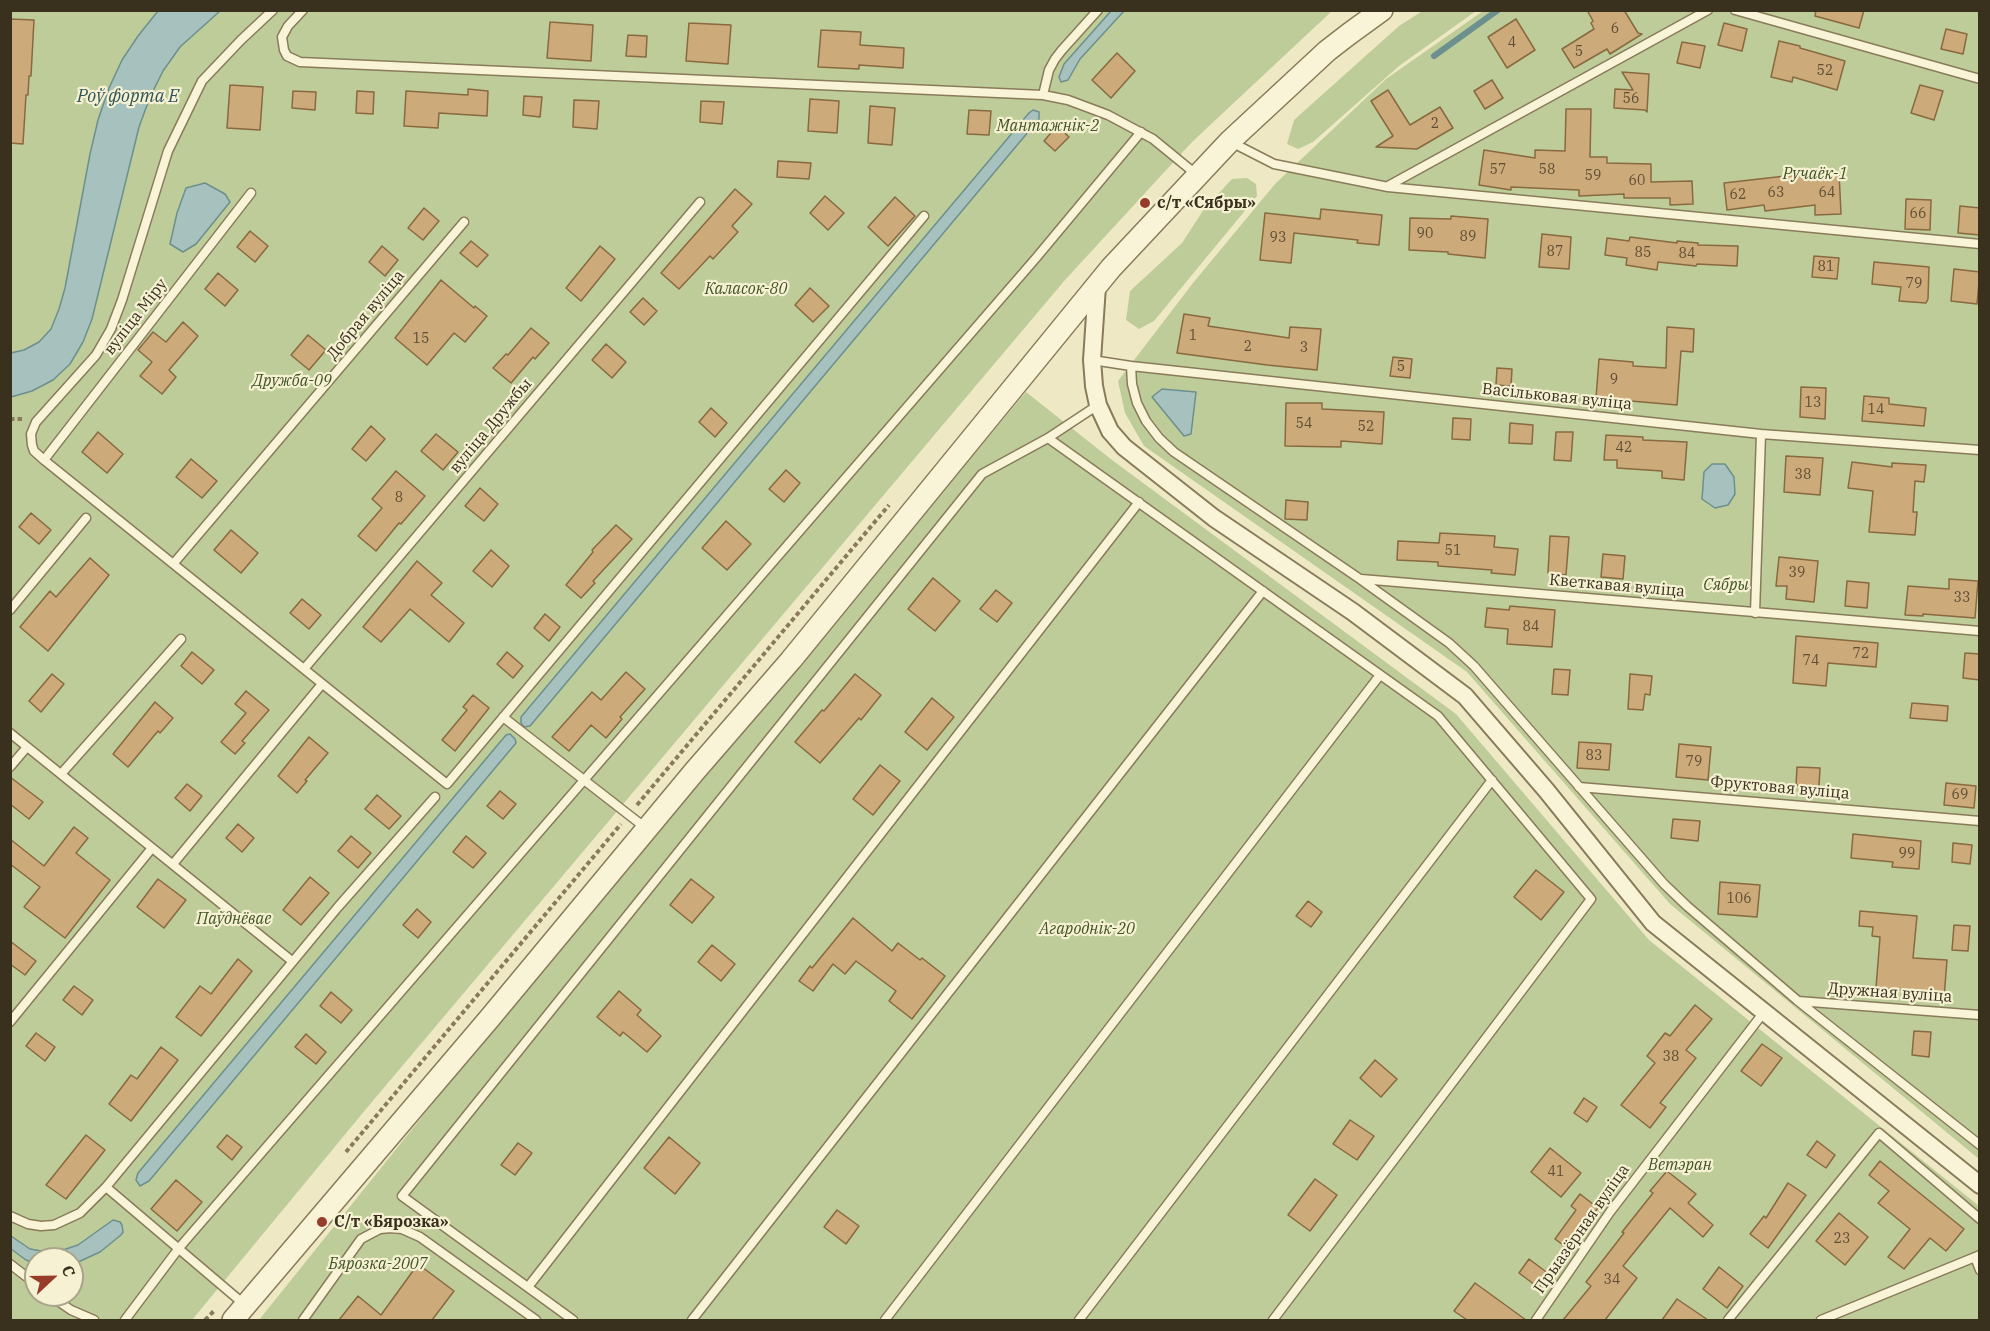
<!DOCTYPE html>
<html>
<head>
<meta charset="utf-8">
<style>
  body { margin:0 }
  #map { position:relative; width:1990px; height:1331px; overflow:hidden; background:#eee9c4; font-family:"IBM Plex Serif",serif }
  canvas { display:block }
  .frame { position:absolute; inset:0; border:12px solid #39301e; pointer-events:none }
  .north { position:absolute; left:24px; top:1247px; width:60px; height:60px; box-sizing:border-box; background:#f6f1d3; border:2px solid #aaa48b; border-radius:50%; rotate:68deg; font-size:16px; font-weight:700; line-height:24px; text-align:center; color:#39301e }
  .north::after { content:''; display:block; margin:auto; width:21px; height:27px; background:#983c2a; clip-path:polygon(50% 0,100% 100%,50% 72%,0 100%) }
</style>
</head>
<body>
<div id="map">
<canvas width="1990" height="1331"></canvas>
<div class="frame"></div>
<div class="north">С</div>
</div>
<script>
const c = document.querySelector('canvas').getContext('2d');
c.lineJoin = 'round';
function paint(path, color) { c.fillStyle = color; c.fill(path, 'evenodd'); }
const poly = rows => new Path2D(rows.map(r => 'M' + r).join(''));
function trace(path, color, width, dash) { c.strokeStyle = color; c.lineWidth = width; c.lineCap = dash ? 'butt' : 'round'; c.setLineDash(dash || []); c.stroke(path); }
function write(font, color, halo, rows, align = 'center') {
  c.font = font + ' "IBM Plex Serif",serif'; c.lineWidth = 4.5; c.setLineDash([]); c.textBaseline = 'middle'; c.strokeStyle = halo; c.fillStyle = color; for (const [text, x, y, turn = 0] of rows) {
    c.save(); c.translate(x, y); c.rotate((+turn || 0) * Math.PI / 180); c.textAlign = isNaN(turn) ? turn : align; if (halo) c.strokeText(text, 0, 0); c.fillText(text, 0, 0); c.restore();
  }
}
paint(poly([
  [1424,10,1476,11,1399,66,1313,142,1298,149,1287,144,1294,120,1399,26],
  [10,11,1332,11,1192,142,1065,280,366,1109,192,1320,11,1320],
  [36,1259,72,1259,72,1295,36,1295],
  [1483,11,1979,11,1979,1159,1670,904,1467,672,1144,446,1125,413,1118,381,1193,283,1275,184,1386,79],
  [1247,178,1256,184,1257,196,1154,321,1139,329,1126,320,1130,291,1182,243,1204,209,1232,179],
  [1026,392,1112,460,1456,714,1649,940,1979,1206,1979,1320,259,1320,482,1042]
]), '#bdcc98');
const water = poly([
  [158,11,220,11,180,47,163,71,150,97,139,127,92,319,83,342,70,364,53,380,32,391,11,397,11,353,24,350,39,342,51,329,59,309,65,288,90,154,98,120,109,88,122,60,138,36,158,11],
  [1111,11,1124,11,1080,59,1068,80,1061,82,1059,77,1064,64,1111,11],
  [1033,110,1039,112,1039,119,530,726,524,727,521,723,521,717,1029,113,1033,110],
  [205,183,225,194,230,202,196,244,183,252,170,244,177,213,186,188,205,183],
  [1162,389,1196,392,1191,434,1184,436,1152,397,1162,389],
  [1712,464,1725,464,1734,477,1735,494,1728,505,1715,508,1702,499,1704,472,1712,464],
  [510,734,515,739,516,743,149,1181,140,1186,136,1180,138,1173,506,735,510,734],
  [113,1220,120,1222,122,1225,123,1232,121,1235,100,1252,76,1263,72,1264,72,1259,36,1259,36,1264,26,1260,11,1249,11,1236,30,1249,41,1251,66,1249,78,1245,113,1220]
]);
paint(water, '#a6c1be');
trace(water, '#6c908d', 1.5);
trace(poly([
  [1434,56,1498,10]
]), '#6c908d', 6);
const building = poly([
  [1587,10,1624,10,1638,33,1642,34,1610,54,1607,49,1574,68,1562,49,1594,29,1591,23,1593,21,1587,10],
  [1816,10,1864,10,1859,28,1815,16,1816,10],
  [10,19,34,20,31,76,29,76,28,95,26,95,23,144,10,143,10,19],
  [1516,19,1535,50,1507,68,1488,37,1516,19],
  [550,22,593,25,591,61,547,58,550,22],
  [689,23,731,25,728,64,686,61,689,23],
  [1724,23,1747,29,1742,51,1718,45,1724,23],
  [1946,29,1967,34,1963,54,1941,49,1946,29],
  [821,30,861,32,860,45,904,48,903,68,859,65,859,69,818,67,821,30],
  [628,35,647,36,646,57,626,56,628,35],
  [1779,41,1800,46,1800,48,1845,61,1837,90,1793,77,1792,82,1771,77,1779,41],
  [1682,42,1705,46,1700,68,1677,63,1682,42],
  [1117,53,1135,71,1111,98,1092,80,1117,53],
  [1622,72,1649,74,1647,112,1645,110,1614,108,1615,89,1633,90,1622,72],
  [1492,80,1503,98,1485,109,1474,91,1492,80],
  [230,85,263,87,260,130,227,128,230,85],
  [1920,85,1943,91,1934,120,1911,113,1920,85],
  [468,89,488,91,487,116,439,113,438,128,404,126,406,91,468,95,468,89],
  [1388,90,1410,125,1440,107,1453,128,1417,149,1376,147,1393,136,1371,101,1388,90],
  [293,91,316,92,315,110,292,108,293,91],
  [357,91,374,92,373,114,356,113,357,91],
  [524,96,542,97,540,117,523,115,524,96],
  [810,99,839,101,837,133,808,131,810,99],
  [574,100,599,101,597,129,573,127,574,100],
  [701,101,724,102,722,124,700,122,701,101],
  [870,106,895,108,892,145,868,143,870,106],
  [1566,109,1591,109,1590,157,1607,157,1607,163,1651,164,1651,182,1692,181,1693,204,1670,205,1670,198,1624,198,1624,194,1579,196,1579,190,1511,187,1511,190,1479,185,1484,150,1535,158,1535,150,1565,151,1566,109],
  [969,110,991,111,989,135,967,134,969,110],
  [1057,126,1069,137,1055,151,1044,141,1057,126],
  [778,161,811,163,809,179,777,177,778,161],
  [1839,172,1841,214,1815,215,1815,205,1765,211,1764,205,1727,210,1724,183,1812,173,1839,172],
  [735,189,752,204,732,226,738,232,713,259,710,256,679,289,661,273,735,189],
  [825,196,844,213,828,230,810,213,825,196],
  [895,197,915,216,888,246,868,227,895,197],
  [1906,199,1931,200,1930,230,1905,229,1906,199],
  [1960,206,1980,208,1980,235,1958,233,1960,206],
  [424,208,439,221,423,240,408,228,424,208],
  [1321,209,1382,215,1379,245,1357,243,1358,240,1294,233,1291,263,1260,260,1265,213,1320,219,1321,209],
  [1451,216,1488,219,1485,258,1448,254,1448,252,1409,250,1410,218,1451,219,1451,216],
  [250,231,268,246,255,262,237,247,250,231],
  [1542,234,1571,237,1569,269,1539,267,1542,234],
  [1630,237,1677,243,1677,241,1698,243,1698,245,1738,246,1737,266,1697,264,1696,266,1658,262,1657,270,1626,265,1627,258,1605,255,1607,238,1629,241,1630,237],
  [471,241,488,255,477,267,460,253,471,241],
  [382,246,398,260,385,276,369,262,382,246],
  [600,246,615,259,581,301,566,288,600,246],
  [1814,256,1839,258,1837,279,1812,277,1814,256],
  [1874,262,1929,267,1928,299,1926,303,1899,301,1901,287,1872,284,1874,262],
  [1954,269,1980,272,1977,304,1951,301,1954,269],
  [218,273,238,290,225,306,205,289,218,273],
  [441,280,474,308,475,306,487,316,465,342,454,333,427,365,395,338,441,280],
  [810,288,829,306,813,322,795,305,810,288],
  [643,298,657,311,644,325,630,312,643,298],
  [1184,314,1210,318,1208,326,1289,338,1290,327,1321,329,1317,370,1267,365,1177,353,1184,314],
  [183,322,198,336,169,370,176,377,162,394,140,376,152,362,138,350,153,332,166,342,183,322],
  [1667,327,1694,329,1693,352,1681,351,1677,405,1596,398,1599,359,1633,362,1633,366,1666,368,1667,327],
  [531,328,549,343,535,359,533,357,511,383,493,368,506,354,508,355,531,328],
  [308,335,326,350,309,370,291,355,308,335],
  [606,344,626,362,612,378,592,360,606,344],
  [1393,357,1412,359,1410,378,1390,376,1393,357],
  [1497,368,1512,369,1511,386,1496,385,1497,368],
  [1801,387,1826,388,1825,419,1800,417,1801,387],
  [1864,396,1889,398,1889,404,1926,408,1924,426,1862,421,1864,396],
  [1286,403,1322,403,1322,409,1384,412,1382,444,1341,441,1341,447,1285,446,1286,403],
  [711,408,727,423,715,437,699,422,711,408],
  [1453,418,1471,419,1470,440,1452,439,1453,418],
  [1510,423,1533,425,1532,444,1509,443,1510,423],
  [371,426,385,439,366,461,352,449,371,426],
  [98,432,123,454,107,473,82,452,98,432],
  [1556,432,1573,432,1571,461,1554,460,1556,432],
  [436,434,458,452,443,470,421,451,436,434],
  [1606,435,1643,437,1643,440,1687,442,1684,480,1662,478,1662,471,1617,468,1617,460,1604,460,1606,435],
  [1786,456,1823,458,1820,495,1784,492,1786,456],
  [191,459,217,481,202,498,176,477,191,459],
  [1852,462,1892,467,1892,463,1926,465,1924,482,1915,481,1913,512,1917,512,1915,535,1869,532,1873,491,1848,488,1852,462],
  [786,470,800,483,784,502,769,489,786,470],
  [396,471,425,496,401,524,399,523,376,551,358,536,382,508,372,499,396,471],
  [480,488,498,504,484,521,465,506,480,488],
  [1286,500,1308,502,1307,520,1285,519,1286,500],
  [31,513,51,530,39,544,19,527,31,513],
  [726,521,751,544,727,570,702,548,726,521],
  [616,525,632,539,593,581,595,583,581,598,566,585,593,552,592,550,616,525],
  [231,530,258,553,241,573,214,550,231,530],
  [1440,533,1495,536,1494,547,1518,549,1515,575,1491,573,1492,570,1438,566,1438,562,1397,560,1398,541,1439,543,1440,533],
  [1550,536,1569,537,1566,575,1548,573,1550,536],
  [491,550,509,566,492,587,473,571,491,550],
  [1603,554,1625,556,1623,579,1601,577,1603,554],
  [1779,557,1818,561,1814,602,1786,599,1787,586,1776,586,1779,557],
  [90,558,109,575,48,651,20,627,50,591,56,597,90,558],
  [417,561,442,583,431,595,464,623,449,642,410,609,381,642,363,627,417,561],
  [933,578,960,601,935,631,908,609,933,578],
  [1949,579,1978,581,1975,618,1923,614,1923,616,1905,615,1908,586,1949,589,1949,579],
  [1847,581,1869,583,1867,608,1845,606,1847,581],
  [996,590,1012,603,997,622,980,609,996,590],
  [302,599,321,615,309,629,290,613,302,599],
  [1510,606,1555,610,1552,647,1507,644,1508,629,1485,627,1487,608,1509,610,1510,606],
  [545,614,560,627,549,641,534,628,545,614],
  [1796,636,1878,643,1876,667,1828,663,1826,686,1793,683,1796,636],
  [192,652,214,670,202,684,181,666,192,652],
  [507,652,523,666,513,678,497,664,507,652],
  [1965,653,1980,654,1980,680,1963,678,1965,653],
  [1554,669,1570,670,1568,695,1552,694,1554,669],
  [626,672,645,689,620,717,622,719,606,738,591,725,569,751,552,737,592,692,601,700,626,672],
  [52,674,64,684,41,712,29,701,52,674],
  [855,674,881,695,861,720,859,718,820,763,795,742,822,710,824,711,855,674],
  [1630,674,1652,676,1650,695,1645,694,1643,710,1628,709,1630,674],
  [246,691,269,710,242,741,245,743,235,754,221,742,246,713,235,704,246,691],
  [473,695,489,708,455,751,442,740,467,710,463,707,473,695],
  [932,698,954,717,927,750,905,732,932,698],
  [155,702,173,718,160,733,158,731,128,767,113,754,155,702],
  [1912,703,1948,706,1947,721,1910,718,1912,703],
  [309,737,328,753,305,780,307,781,297,793,278,776,309,737],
  [1579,742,1611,744,1609,770,1577,768,1579,742],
  [1679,744,1711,747,1708,780,1676,777,1679,744],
  [880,765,900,781,873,815,853,799,880,765],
  [1797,767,1820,768,1819,787,1796,785,1797,767],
  [10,777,43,802,29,819,10,804,10,777],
  [1946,783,1976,786,1974,808,1944,805,1946,783],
  [187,784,202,796,190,811,175,798,187,784],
  [500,791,516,804,503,819,487,806,500,791],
  [377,795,401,816,389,829,365,809,377,795],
  [1673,819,1700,821,1698,841,1671,838,1673,819],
  [238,824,254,838,242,852,226,838,238,824],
  [74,827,88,838,76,853,110,880,65,938,24,907,40,887,10,864,10,839,44,866,74,827],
  [1853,834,1921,841,1919,869,1892,867,1893,862,1851,858,1853,834],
  [351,836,371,853,358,868,338,851,351,836],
  [466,836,486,853,473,868,453,852,466,836],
  [1953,843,1972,845,1970,864,1952,862,1953,843],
  [1536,870,1564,892,1541,920,1514,897,1536,870],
  [310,877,329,893,301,925,283,910,310,877],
  [158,879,186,900,164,928,137,907,158,879],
  [691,879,714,897,692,923,670,905,691,879],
  [1720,882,1760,885,1757,917,1718,914,1720,882],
  [1308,901,1322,912,1311,927,1296,916,1308,901],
  [417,909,431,922,418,938,403,925,417,909],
  [1860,911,1917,916,1913,958,1947,960,1944,998,1922,996,1922,992,1876,988,1880,937,1872,936,1873,927,1859,926,1860,911],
  [853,918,892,951,898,943,920,960,922,958,945,976,912,1019,889,1001,896,991,856,961,845,974,833,964,813,991,799,981,810,966,812,968,853,918],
  [1954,925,1970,926,1968,951,1952,950,1954,925],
  [10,941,36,961,25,975,10,964,10,941],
  [712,945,735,964,721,981,698,962,712,945],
  [238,959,252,971,201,1036,176,1017,200,986,211,994,238,959],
  [74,986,93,1000,82,1015,63,1000,74,986],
  [619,991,641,1010,637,1015,661,1036,647,1052,623,1032,620,1036,597,1017,619,991],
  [331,992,352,1010,341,1023,320,1006,331,992],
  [1695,1005,1712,1019,1686,1050,1696,1058,1660,1103,1666,1107,1650,1128,1621,1105,1655,1063,1647,1056,1665,1033,1670,1036,1695,1005],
  [1914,1031,1931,1032,1929,1057,1912,1055,1914,1031],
  [36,1033,55,1047,45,1061,26,1046,36,1033],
  [306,1034,326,1052,316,1064,295,1047,306,1034],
  [1762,1044,1782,1058,1761,1086,1741,1071,1762,1044],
  [161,1047,178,1060,131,1121,109,1104,131,1075,137,1079,161,1047],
  [1375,1060,1397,1079,1381,1097,1360,1078,1375,1060],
  [1584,1098,1597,1107,1587,1122,1574,1113,1584,1098],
  [1350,1120,1374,1136,1357,1160,1333,1144,1350,1120],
  [86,1135,105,1150,66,1199,46,1185,86,1135],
  [227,1135,242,1147,232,1160,217,1147,227,1135],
  [669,1137,700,1163,675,1194,644,1168,669,1137],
  [1817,1141,1835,1155,1826,1168,1807,1155,1817,1141],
  [518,1143,532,1153,515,1175,501,1165,518,1143],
  [1550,1148,1581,1173,1561,1197,1531,1172,1550,1148],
  [1880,1161,1964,1229,1946,1251,1930,1238,1904,1269,1888,1257,1910,1229,1878,1203,1889,1191,1869,1175,1880,1161],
  [1667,1171,1696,1194,1688,1203,1713,1225,1703,1237,1670,1208,1623,1266,1637,1278,1605,1320,1563,1320,1591,1286,1586,1282,1624,1233,1622,1232,1653,1193,1650,1191,1667,1171],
  [1315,1179,1337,1195,1310,1231,1288,1215,1315,1179],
  [176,1180,202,1202,177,1231,151,1209,176,1180],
  [1788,1183,1806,1195,1768,1248,1750,1234,1764,1216,1766,1218,1788,1183],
  [1580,1194,1598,1208,1567,1248,1555,1239,1576,1210,1571,1206,1580,1194],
  [837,1210,859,1226,846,1244,824,1227,837,1210],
  [1839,1213,1868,1237,1845,1265,1816,1241,1839,1213],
  [1529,1259,1549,1274,1539,1288,1519,1273,1529,1259],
  [418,1264,454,1291,432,1320,339,1320,358,1296,381,1315,418,1264],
  [1719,1267,1743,1286,1727,1308,1703,1289,1719,1267],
  [1475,1283,1526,1320,1467,1320,1454,1311,1475,1283],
  [1677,1299,1708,1320,1662,1320,1677,1299]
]);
paint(building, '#ccaa7a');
trace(building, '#886940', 1.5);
const service = poly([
  [273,10,241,40,202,81,168,151,122,300,111,329,96,355,36,422,31,434,32,445,34,451,44,460,447,784,924,216],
  [303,10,288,26,282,37,284,50,287,56,300,62,1043,95,1068,100,1108,115,1153,139,1197,175],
  [1735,10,1980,79],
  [1043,95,1049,70,1055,59,1062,50,1098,10],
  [1231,142,1274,164,1388,187,1980,244],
  [1388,186,1708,10],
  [1092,360,1131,366,1132,384,1137,403,1146,421,1159,438,1174,452,1360,579,1449,643,1474,666,1664,884,1687,906,1798,1001,1980,1145],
  [1131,366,1761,434,1980,450],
  [1048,438,1438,716,1591,899,1273,1320],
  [44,460,251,193],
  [174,563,464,222],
  [1361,579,1980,631],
  [10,610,86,518],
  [1755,613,1761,434],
  [304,669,700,202],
  [503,717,647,829],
  [10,733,292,961],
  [10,767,27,747],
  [61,774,181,639],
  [1579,787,1980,821],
  [173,864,322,684],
  [1798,1001,1980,1015],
  [10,1022,152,848],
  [106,1187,338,907,435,797],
  [10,1216,28,1224,41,1226,54,1225,80,1213,106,1187,245,1305],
  [1975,1257,1980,1270],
  [10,1264,36,1284],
  [528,1287,1139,502],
  [49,1295,71,1310,94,1320],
  [125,1320,179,1248,1036,258,1141,132],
  [303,1320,361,1239,380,1229,391,1228,402,1229,420,1237,536,1320],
  [573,1320,402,1196,982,474,1048,438,1098,405],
  [692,1320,1263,591],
  [885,1320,1380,675],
  [1079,1320,1492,780],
  [1536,1320,1610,1212,1764,1012],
  [1728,1320,1879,1133,1980,1219],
  [1821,1320,1980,1255]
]);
const minor = poly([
  [1097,286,1092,360,1094,386,1098,405,1110,431,1124,447,1214,518,1353,612,1465,696,1546,790,1653,923,1980,1185]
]);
const tertiary = poly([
  [233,1320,489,1019,694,772,791,660,1111,268,1230,141,1327,51,1349,34,1382,10]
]);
trace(service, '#897b5a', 11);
trace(minor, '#897b5a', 20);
trace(tertiary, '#897b5a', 24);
trace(poly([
  [10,419,25,419],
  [637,805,889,505],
  [346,1152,621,824],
  [205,1320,215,1310]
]), '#897b5a', 4, [4.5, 3]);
trace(service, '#f9f4d7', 8);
trace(minor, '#f9f4d7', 16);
trace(tertiary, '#f9f4d7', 21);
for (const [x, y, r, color] of [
  [1145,203,6,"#983c2a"],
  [322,1222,6,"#983c2a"]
]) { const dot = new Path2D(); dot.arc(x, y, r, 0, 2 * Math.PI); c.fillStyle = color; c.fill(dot); trace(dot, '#f6f1d3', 2); }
write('14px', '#5e4e35', null, [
  ["6",1615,29],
  ["4",1512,43],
  ["5",1579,52],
  ["52",1825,71],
  ["56",1631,99],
  ["2",1435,124],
  ["57",1498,170],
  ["58",1547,170],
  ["59",1593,176],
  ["60",1637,181],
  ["63",1776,193],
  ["64",1827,193],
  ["62",1738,195],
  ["66",1918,214],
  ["90",1425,234],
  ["89",1468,237],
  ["93",1278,238],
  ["87",1555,252],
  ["85",1643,253],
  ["84",1687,254],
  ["81",1826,267],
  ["79",1914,284],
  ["1",1193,336],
  ["15",421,339],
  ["2",1248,347],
  ["3",1304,348],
  ["5",1401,367],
  ["9",1614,380],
  ["13",1813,403],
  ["14",1876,410],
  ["54",1304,424],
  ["52",1366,427],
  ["42",1624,448],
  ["38",1803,475],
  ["8",399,498],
  ["51",1453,551],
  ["39",1797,573],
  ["33",1962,598],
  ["84",1531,627],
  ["72",1861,654],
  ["74",1811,661],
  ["83",1594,756],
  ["79",1694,762],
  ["69",1960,795],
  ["99",1907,854],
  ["106",1739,899],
  ["38",1671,1057],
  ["41",1556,1172],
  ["23",1842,1239],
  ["34",1612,1280]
]);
write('italic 16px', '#415525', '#f6f1d3', [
  ["Мантажнік-2",1048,126],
  ["Ручаёк-1",1815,174],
  ["Каласок-80",746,289],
  ["Дружба-09",292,381],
  ["Сябры",1726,585],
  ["Паўднёвае",234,919],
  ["Агароднік-20",1087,929],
  ["Ветэран",1680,1165],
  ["Бярозка-2007",378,1264]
]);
write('bold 16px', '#39301e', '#f6f1d3', [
  ["с/т «Сябры»",1157,203],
  ["С/т «Бярозка»",334,1222]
], 'left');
write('16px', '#39301e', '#f6f1d3', [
  ["Добрая вуліца",366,315,-50],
  ["вуліца Міру",136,317,-52],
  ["Васільковая вуліца",1557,397,6],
  ["вуліца Дружбы",491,426,-50],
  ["Кветкавая вуліца",1617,586,5],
  ["Фруктовая вуліца",1780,788,5],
  ["Дружная вуліца",1890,993,4],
  ["Прыазёрная вуліца",1582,1229,-55]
]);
write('italic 18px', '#2e5458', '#f6f1d3', [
  ["Роў форта Е",128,97]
]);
</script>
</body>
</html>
